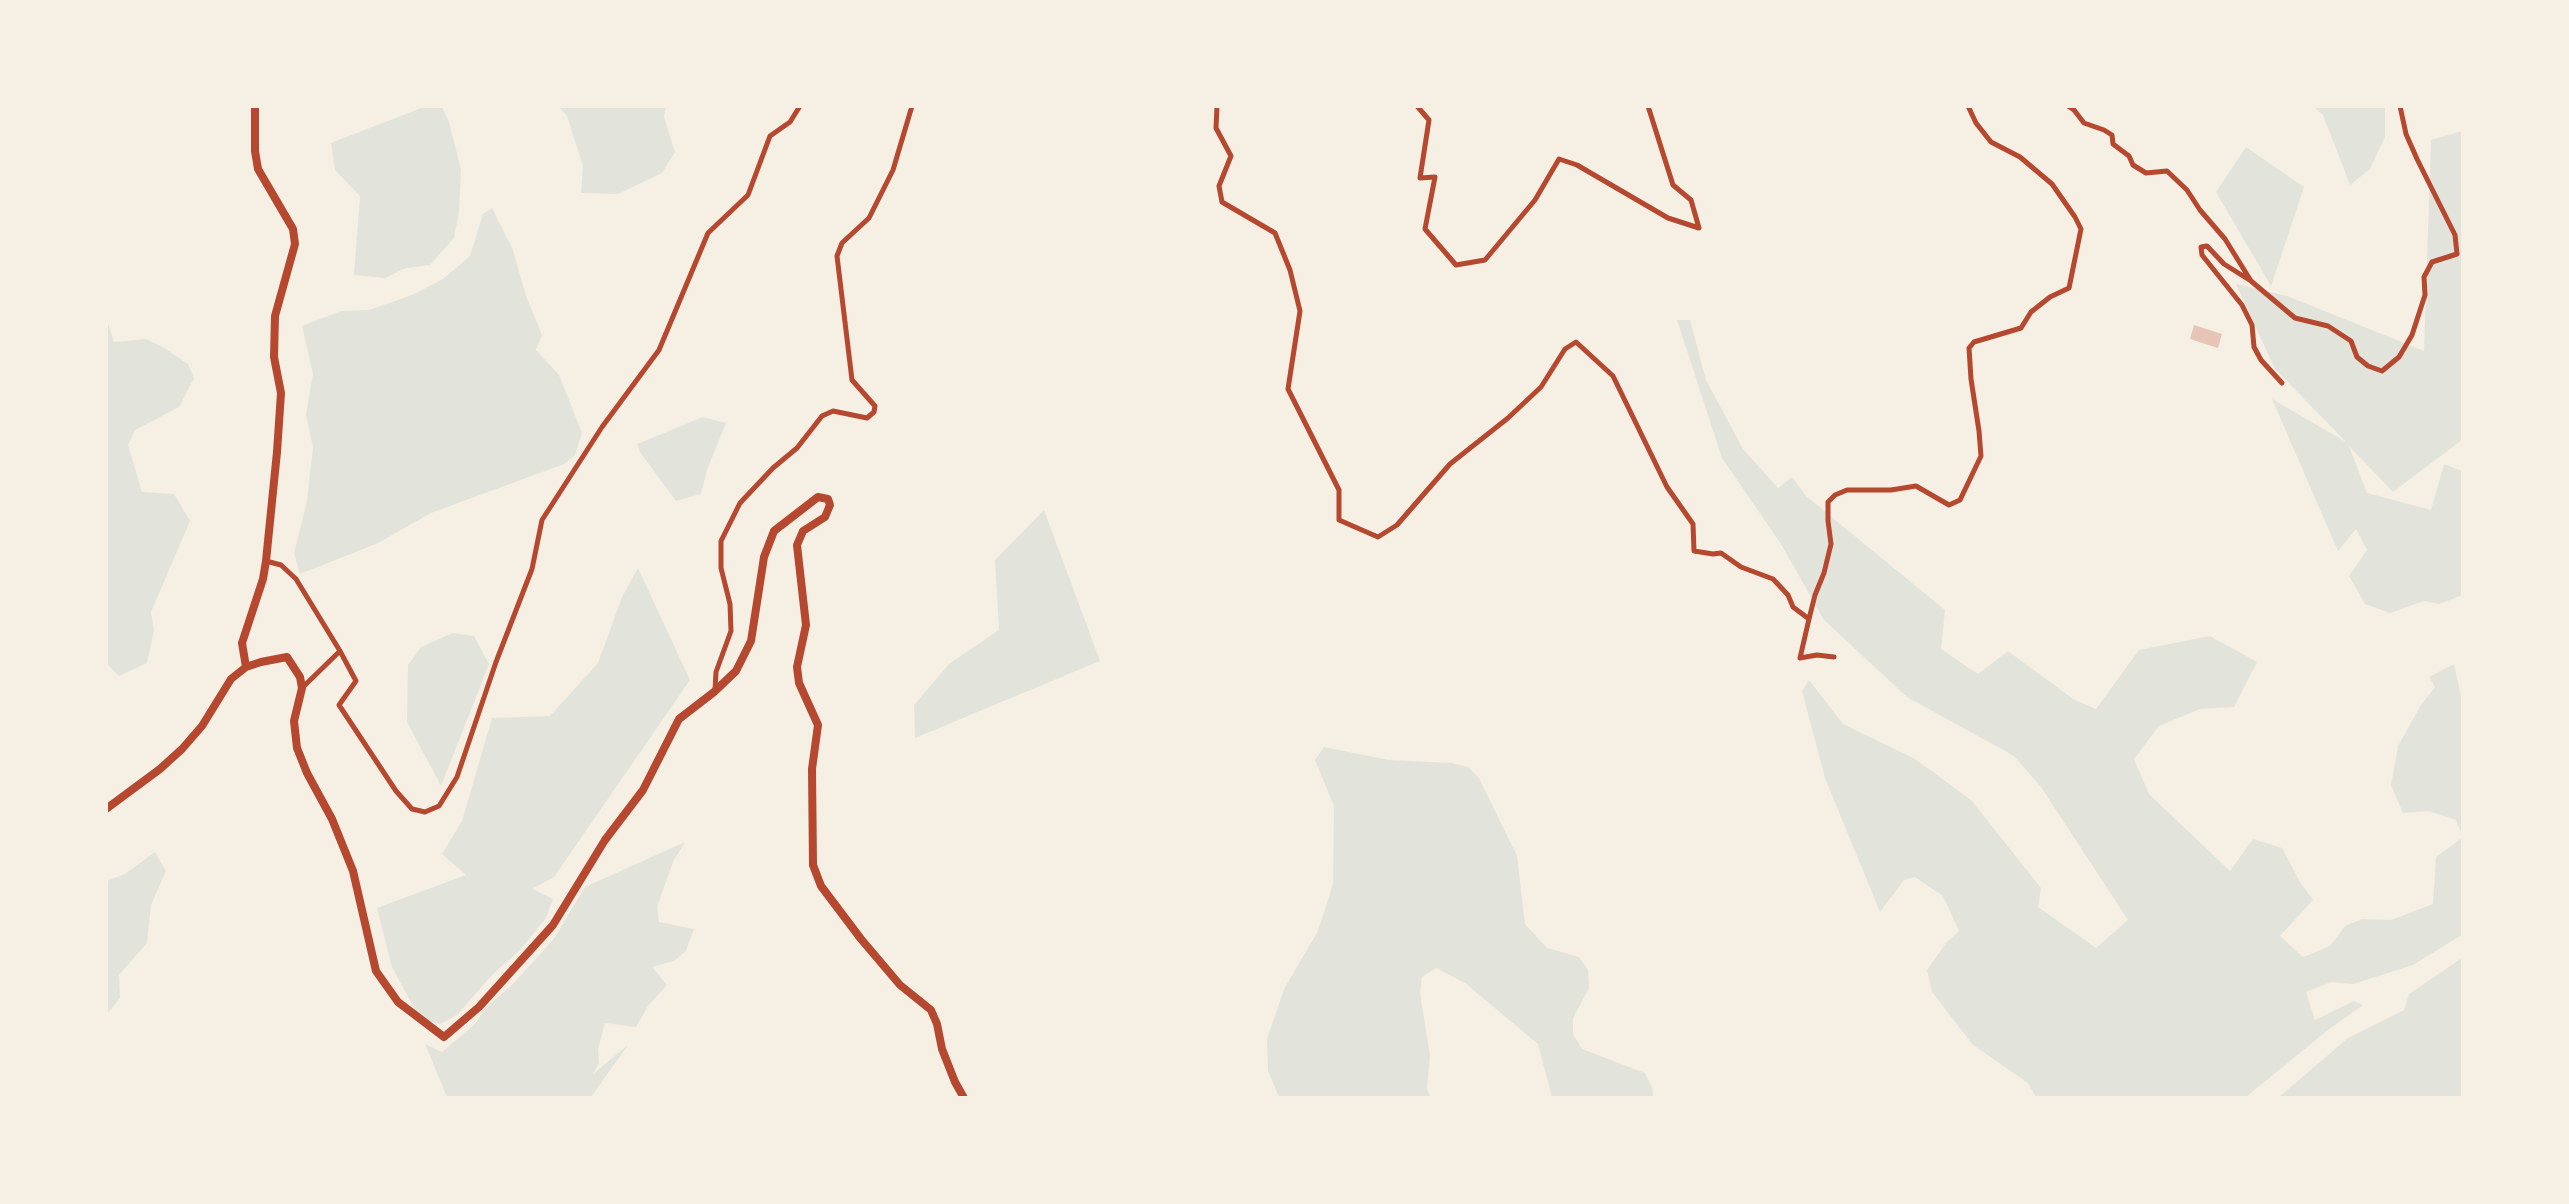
<!DOCTYPE html>
<html>
<head>
<meta charset="utf-8">
<style>
  body { margin:0 }
  #map { position:relative; width:2569px; height:1204px; overflow:hidden; background:#f6efe4; font-family:Cabin,sans-serif }
  canvas { display:block }
  .frame { position:absolute; inset:0; border:108px solid #f6efe4; pointer-events:none }
</style>
</head>
<body>
<div id="map">
<canvas width="2569" height="1204"></canvas>
<div class="frame"></div>
</div>
<script>
const c = document.querySelector('canvas').getContext('2d');
c.lineJoin = 'round';
function paint(path, color) { c.fillStyle = color; c.fill(path, 'evenodd'); }
const poly = rows => new Path2D(rows.map(r => 'M' + r).join(''));
function trace(path, color, width, dash) { c.strokeStyle = color; c.lineWidth = width; c.lineCap = dash ? 'butt' : 'round'; c.setLineDash(dash || []); c.stroke(path); }
paint(poly([
  [424,107,442,107,449,122,461,169,459,212,454,238,430,265,406,268,385,278,354,275,360,196,335,170,331,143],
  [559,107,666,107,664,117,675,152,662,173,618,194,581,193,583,166,567,116],
  [2314,107,2385,107,2385,137,2370,169,2350,185,2323,115],
  [2462,131,2462,440,2393,492,2349,446,2367,493,2431,510,2444,464,2462,471,2462,595,2440,604,2424,601,2390,613,2365,604,2349,576,2367,550,2356,529,2338,551,2272,399,2346,442,2275,369,2236,284,2287,296,2424,351,2431,140],
  [2246,147,2304,187,2271,286,2216,192],
  [492,208,513,250,526,296,542,335,536,350,559,375,582,433,575,455,564,464,431,513,378,543,300,574,294,553,307,501,313,447,306,415,313,374,302,326,341,311,369,310,412,295,443,279,470,256,483,214],
  [107,320,114,342,146,339,161,346,188,364,194,378,179,407,135,430,128,445,142,492,174,494,190,521,151,612,154,630,147,663,119,676,106,663],
  [1677,320,1690,320,1706,380,1743,449,1778,488,1792,477,1806,496,1945,610,1941,649,1978,674,2008,651,2073,699,2096,709,2139,650,2210,636,2257,662,2234,707,2200,709,2159,726,2134,759,2149,794,2230,871,2253,839,2282,848,2300,882,2313,900,2280,936,2303,957,2330,946,2345,926,2362,919,2391,920,2433,904,2436,857,2462,838,2462,935,2413,965,2353,984,2331,982,2306,992,2315,1020,2354,1001,2363,1005,2328,1030,2246,1097,2036,1097,2028,1083,1973,1045,1932,992,1927,970,1946,943,1959,931,1943,896,1915,877,1904,880,1880,912,1825,778,1802,691,1809,680,1843,724,1915,759,1971,800,2041,888,2038,907,2096,948,2128,920,2041,787,2014,756,1907,697,1824,620,1781,544,1722,458],
  [703,417,726,423,707,470,701,494,676,501,640,452,637,444],
  [1044,510,1100,661,915,738,914,705,949,664,999,630,995,560],
  [638,568,690,680,554,877,532,889,553,899,546,918,520,950,493,974,458,1014,441,1024,421,1021,392,967,377,908,466,875,442,854,462,821,492,718,550,716,598,663,622,597],
  [453,633,474,636,489,664,441,786,407,722,408,665,421,647],
  [2454,664,2462,701,2462,835,2456,820,2429,811,2403,813,2391,785,2398,746,2421,705,2435,687,2429,677],
  [1324,747,1389,760,1452,763,1468,767,1479,778,1517,856,1525,924,1547,948,1579,957,1588,970,1589,988,1573,1018,1573,1034,1582,1049,1645,1073,1652,1087,1653,1097,1552,1097,1538,1044,1465,983,1436,968,1422,977,1420,993,1430,1056,1427,1089,1430,1097,1279,1097,1268,1071,1267,1039,1284,989,1318,931,1333,884,1334,806,1315,760],
  [685,842,673,862,657,907,659,922,694,929,686,951,674,961,652,967,667,985,648,1006,636,1027,605,1023,598,1049,599,1063,593,1074,628,1045,591,1097,447,1097,425,1044,442,1052,476,1023,485,1008,510,987,553,940,585,887],
  [155,852,166,871,151,905,147,943,119,975,120,998,107,1014,107,881,125,874],
  [2462,958,2462,1097,2279,1097,2348,1038,2404,1010,2409,994]
]), '#e2e4dc');
paint(poly([
  [2194,325,2222,334,2218,348,2190,339]
]), '#e6c5b7');
trace(poly([
  [1217,106,1216,128,1231,156,1219,186,1222,202,1275,233,1290,270,1300,311,1288,389,1339,490,1339,520,1378,537,1397,525,1450,464,1508,418,1541,387,1565,349,1576,342,1613,376,1667,487,1693,524,1694,551,1713,554,1721,553,1741,567,1773,579,1788,595,1793,607,1809,619,1800,658,1817,655,1834,657],
  [1417,106,1429,120,1420,178,1435,177,1425,229,1456,265,1485,260,1535,200,1559,159,1577,165,1668,218,1699,228,1691,200,1673,185,1648,106],
  [2068,106,2074,110,2084,123,2104,130,2112,135,2113,144,2129,156,2133,165,2146,173,2167,171,2187,190,2200,210,2225,239,2251,281,2224,264,2207,246,2201,247,2202,255,2242,305,2252,325,2254,347,2261,360,2282,383],
  [2251,281,2295,318,2328,326,2351,341,2357,357,2368,366,2382,371,2399,357,2412,335,2425,295,2424,277,2432,262,2457,254,2455,235,2417,159,2406,134,2400,106],
  [266,561,281,565,296,579,340,651],
  [1809,619,1815,595,1824,573,1831,544,1828,521,1828,502,1835,495,1847,490,1891,490,1916,486,1949,505,1960,500,1981,456,1979,431,1971,379,1969,348,1974,342,2021,328,2031,312,2050,297,2069,288,2081,229,2075,217,2052,184,2020,157,1991,142,1976,123,1968,106],
  [302,688,340,651,356,681,339,705,396,791,412,809,425,812,439,806,457,777,496,662,532,569,542,520,602,427,659,350,708,233,748,195,770,136,790,122,800,106],
  [715,690,716,672,731,631,730,604,721,568,721,541,740,503,773,468,797,448,822,416,833,411,867,418,874,412,875,406,852,380,837,256,842,243,869,218,893,170,912,106]
]), '#b5482f', 5);
trace(poly([
  [246,667,242,643,263,579,266,561,277,452,281,393,274,357,275,316,295,244,293,229,258,169,255,151,255,106],
  [106,809,160,769,182,749,202,726,231,679,246,667,261,662,287,657,300,677,302,688,294,721,297,748,307,773,332,819,353,871,376,971,398,1002,444,1037,479,1007,553,925,605,840,643,790,679,719,714,692,736,671,751,641,764,557,774,531,818,497,828,499,830,505,825,517,803,531,797,545,806,625,797,667,799,683,818,725,812,769,813,865,821,886,861,939,900,985,931,1010,937,1024,942,1049,955,1082,964,1098]
]), '#b5482f', 8);
</script>
</body>
</html>
